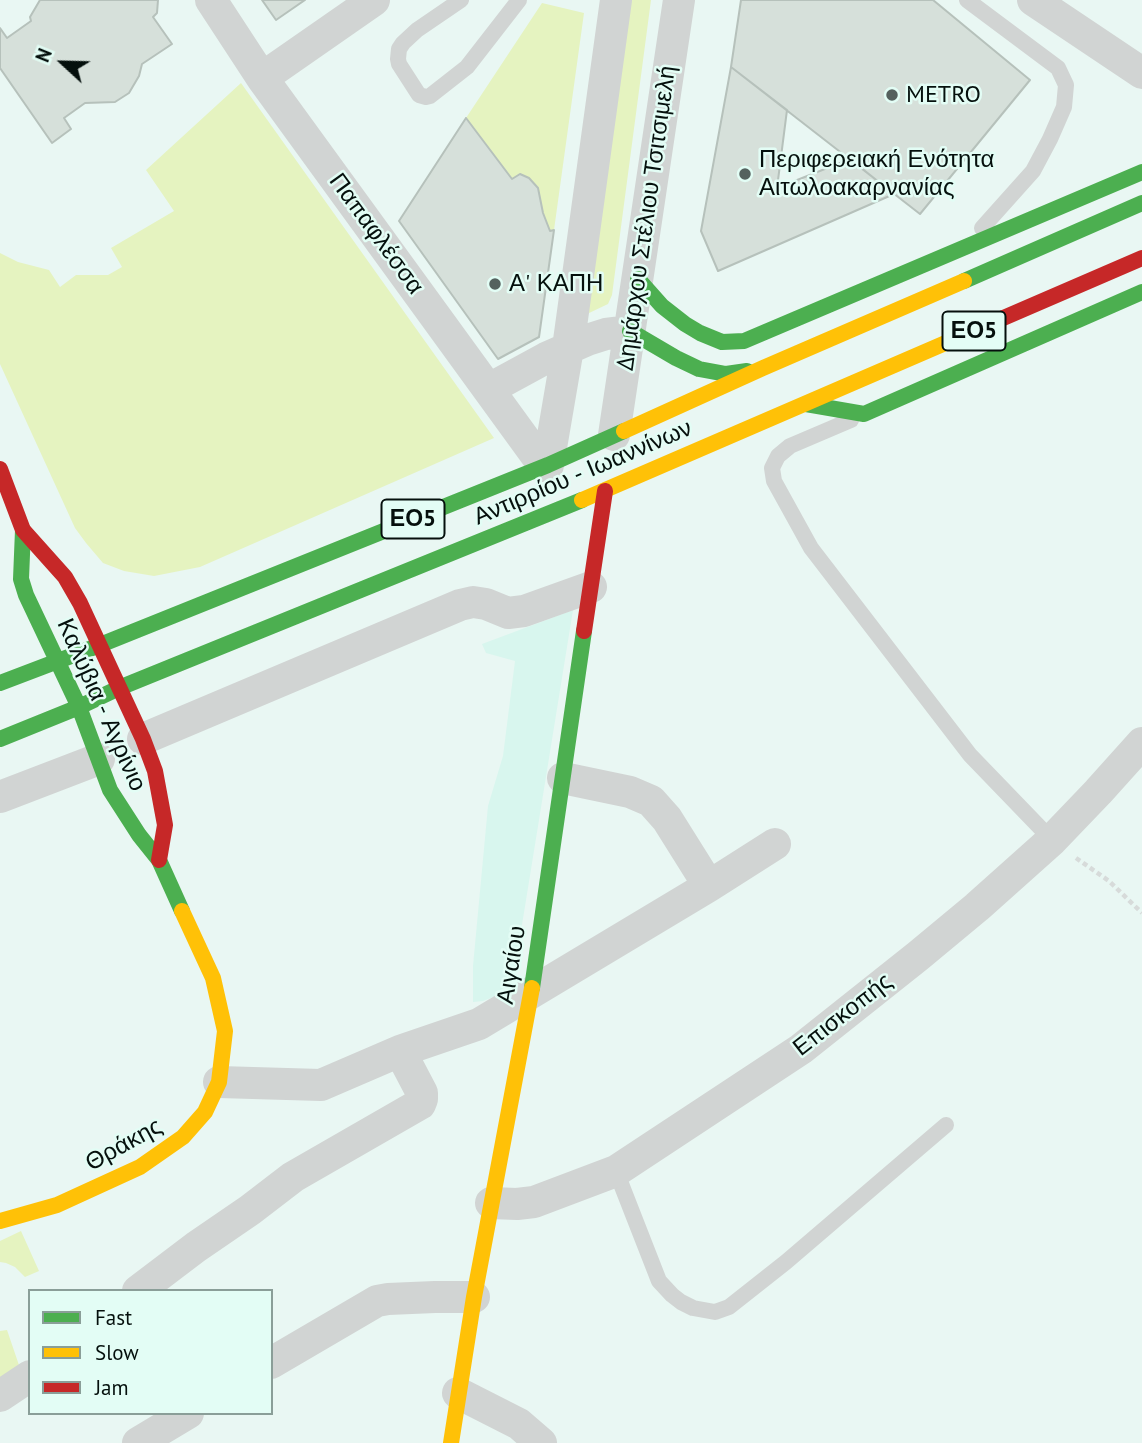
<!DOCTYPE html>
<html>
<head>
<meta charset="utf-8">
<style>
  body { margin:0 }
  #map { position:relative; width:1142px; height:1443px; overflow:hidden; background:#e9f7f3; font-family:"PT Sans",sans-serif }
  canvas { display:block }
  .legend { position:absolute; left:28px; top:1289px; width:245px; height:126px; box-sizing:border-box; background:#e3fdf5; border:2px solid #8a9e98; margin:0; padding:9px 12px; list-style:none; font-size:21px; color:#05100d }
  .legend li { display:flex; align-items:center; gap:14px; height:35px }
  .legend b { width:35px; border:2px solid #8a9e98 }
  .north { position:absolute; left:28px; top:28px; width:70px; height:70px; -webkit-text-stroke:5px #e3fdf5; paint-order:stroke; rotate:292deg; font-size:19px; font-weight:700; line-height:28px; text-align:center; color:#05100d }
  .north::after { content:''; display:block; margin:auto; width:24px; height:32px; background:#05100d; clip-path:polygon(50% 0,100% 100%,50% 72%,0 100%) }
</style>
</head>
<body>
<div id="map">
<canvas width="1142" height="1443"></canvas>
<ul class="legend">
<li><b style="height:9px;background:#4caf50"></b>Fast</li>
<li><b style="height:9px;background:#ffc107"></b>Slow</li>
<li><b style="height:9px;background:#c62828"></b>Jam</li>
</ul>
<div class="north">N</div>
</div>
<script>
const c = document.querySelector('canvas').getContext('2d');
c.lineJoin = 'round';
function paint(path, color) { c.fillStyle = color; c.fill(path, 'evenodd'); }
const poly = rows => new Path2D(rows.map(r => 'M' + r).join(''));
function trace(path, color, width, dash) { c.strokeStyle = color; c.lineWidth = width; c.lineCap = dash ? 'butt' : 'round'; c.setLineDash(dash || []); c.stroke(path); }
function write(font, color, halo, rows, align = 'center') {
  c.font = font + ' "PT Sans",sans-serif'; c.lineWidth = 5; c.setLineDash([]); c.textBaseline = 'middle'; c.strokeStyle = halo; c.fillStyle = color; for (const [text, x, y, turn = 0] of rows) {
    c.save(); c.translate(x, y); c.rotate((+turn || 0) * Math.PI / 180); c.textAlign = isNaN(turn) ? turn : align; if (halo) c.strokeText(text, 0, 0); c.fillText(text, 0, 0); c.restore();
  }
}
paint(poly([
  [573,610,515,968,510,982,496,996,483,1001,473,1002,473,966,488,806,503,756,515,661,486,653,482,644]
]), '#d8f6ee');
paint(poly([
  [627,0,651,0,612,295,608,304,587,314],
  [542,3,584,13,554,230,550,231,543,214,538,187,529,178,520,174,512,179,466,118],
  [241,83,494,438,200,567,154,576,124,571,103,563,86,543,75,528,0,364,0,253,18,262,49,270,60,287,76,275,108,275,122,267,111,248,174,211,146,170],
  [21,1231,39,1271,25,1277,15,1267,6,1263,0,1262,0,1241],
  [7,1330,21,1371,0,1383,0,1331]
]), '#e5f3c0');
const building = poly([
  [40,0,158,0,157,13,153,17,172,44,142,64,139,76,129,93,115,102,85,103,64,118,71,129,52,143,0,68,0,28,7,38,31,21,30,17,40,0],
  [262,0,305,0,276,20,262,0],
  [741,0,933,0,1030,80,920,214,731,67,741,0],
  [731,67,787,110,777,188,850,159,894,194,718,271,701,231,731,67],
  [466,118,512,179,520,174,529,178,538,188,543,213,550,231,554,230,539,337,498,359,399,221,466,118]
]);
paint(building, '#d6e0da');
trace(building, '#b6c1bb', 2);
trace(poly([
  [1076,858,1109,881,1142,913]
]), '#d7dbda', 4.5, [5, 3.5]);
trace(poly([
  [461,0,417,30,403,43,399,49,398,59,399,64,419,95,426,97,430,96,467,67,519,0],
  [967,0,1058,68,1066,85,1064,107,1050,139,1033,171,982,228],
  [851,420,790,446,778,456,772,468,774,481,811,548,970,755,1052,840],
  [616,1171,659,1281,672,1295,681,1302,693,1308,715,1312,729,1307,786,1262,946,1125]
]), '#d1d4d3', 16);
trace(poly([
  [211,0,262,78,544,466],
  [1033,0,1142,73],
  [262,78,374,0],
  [489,389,546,358,587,340,606,334,630,331],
  [614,435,679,0],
  [548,465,568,348,616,0],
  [143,739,460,605,473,602,486,604,508,613,524,611,591,587],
  [563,778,630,792,651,801,667,819,709,886],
  [0,797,99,759],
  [219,1082,321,1085,400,1051,479,1024,709,886,775,844],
  [491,1203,517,1204,534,1202,616,1171,801,1049,918,956,977,907,1052,840,1098,792,1142,743],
  [138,1291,196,1247,250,1210,293,1177,420,1104,422,1099,422,1093,400,1051],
  [271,1363,377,1301,388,1299,435,1297,474,1297],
  [458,1393,519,1424,541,1443],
  [0,1396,30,1376],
  [138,1443,188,1413]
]), '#d1d4d3', 32);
trace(poly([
  [638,279,662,306,685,324,700,333,722,342,744,341,1142,172],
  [964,281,1142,203],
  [630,331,676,358,699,369,726,374,747,371],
  [806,404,864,414,1142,292],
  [23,530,21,579,26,595,79,707,110,790,139,835,159,860,182,911],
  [0,683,100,645,548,465,624,431],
  [0,739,79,707,119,688,582,500],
  [532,988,584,631]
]), '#4caf50', 16);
trace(poly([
  [624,431,763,368,964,281],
  [582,500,957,338],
  [0,1221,57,1205,140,1167,183,1137,205,1112,219,1082,225,1031,213,978,182,911],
  [451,1443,474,1297,532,988]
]), '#ffc107', 16);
trace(poly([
  [957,338,1142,258],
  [0,469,23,530,65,577,80,603,143,739,155,771,165,825,159,860],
  [584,631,605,491]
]), '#c62828', 16);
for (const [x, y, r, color] of [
  [892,95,7,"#55615e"],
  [745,174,7,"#55615e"],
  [495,284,7,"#55615e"]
]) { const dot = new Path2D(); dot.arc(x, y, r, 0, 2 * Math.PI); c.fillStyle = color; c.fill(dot); trace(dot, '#e3fdf5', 2.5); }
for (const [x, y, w] of [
  [974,331,63],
  [413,519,63]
]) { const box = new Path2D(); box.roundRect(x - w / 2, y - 19.5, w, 39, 5); c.fillStyle = '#e3fdf5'; c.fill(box); trace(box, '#05100d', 2); }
write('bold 23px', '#05100d', null, [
  ["ΕΟ5",974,331],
  ["ΕΟ5",413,519]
]);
write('24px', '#05100d', '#e3fdf5', [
  ["METRO",906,95],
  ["Περιφερειακή Ενότητα",759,160],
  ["Αιτωλοακαρνανίας",759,188],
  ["Α' ΚΑΠΗ",509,284]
], 'left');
write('24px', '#05100d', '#e3fdf5', [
  ["Δημάρχου Στέλιου Τσιτσιμελή",647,218,-82],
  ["Παπαφλέσσα",376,234,54],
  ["Αντιρρίου - Ιωαννίνων",583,473,-23],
  ["Καλύβια - Αγρίνιο",101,705,66],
  ["Αιγαίου",512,965,-81],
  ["Επισκοπής",843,1015,-38],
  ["Θράκης",124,1145,-29]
]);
</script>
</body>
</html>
